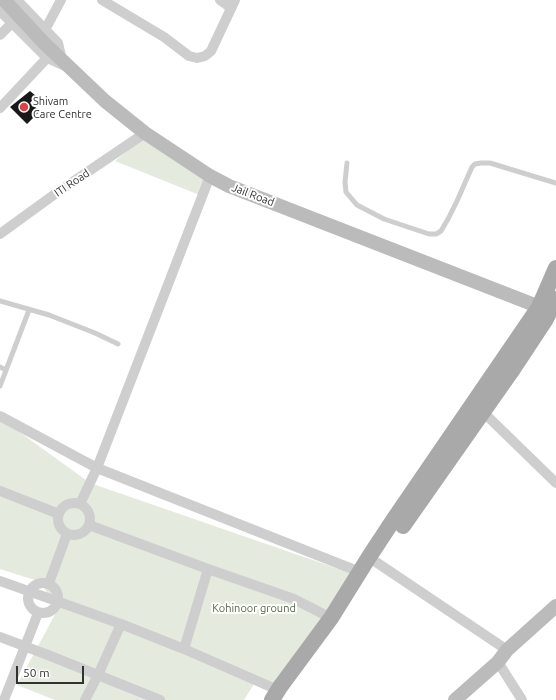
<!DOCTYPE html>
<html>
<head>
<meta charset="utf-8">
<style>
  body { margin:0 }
  #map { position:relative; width:556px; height:700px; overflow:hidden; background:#fff; font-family:Ubuntu,sans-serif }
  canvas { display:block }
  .scale { position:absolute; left:16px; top:666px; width:68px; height:18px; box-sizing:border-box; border:2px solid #313131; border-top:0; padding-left:5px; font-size:12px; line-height:14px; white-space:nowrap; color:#313131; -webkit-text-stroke:3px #fff; paint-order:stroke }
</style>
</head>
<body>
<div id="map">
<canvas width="556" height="700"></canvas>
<div class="scale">50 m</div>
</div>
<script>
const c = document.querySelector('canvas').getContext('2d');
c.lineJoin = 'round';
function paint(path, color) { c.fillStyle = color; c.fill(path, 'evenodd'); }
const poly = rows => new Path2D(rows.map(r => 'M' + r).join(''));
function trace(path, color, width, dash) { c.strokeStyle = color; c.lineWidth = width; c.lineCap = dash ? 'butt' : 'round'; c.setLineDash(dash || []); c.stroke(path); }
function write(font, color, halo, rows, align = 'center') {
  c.font = font + ' Ubuntu,sans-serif'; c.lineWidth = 4; c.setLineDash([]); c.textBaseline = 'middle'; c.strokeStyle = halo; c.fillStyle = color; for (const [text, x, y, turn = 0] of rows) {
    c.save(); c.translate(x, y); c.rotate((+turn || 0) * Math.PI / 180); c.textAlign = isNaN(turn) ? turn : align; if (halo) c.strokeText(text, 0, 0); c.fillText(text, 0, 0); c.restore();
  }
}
paint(poly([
  [143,138,207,180,202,196,115,161],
  [0,418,90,483,356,575,280,687,257,679,244,700,55,700,17,685,58,609,55,607,41,582,0,569]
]), '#e4eade');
paint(poly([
  [30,91,36,96,30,103,40,111,27,124,10,107]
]), '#181818');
trace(poly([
  [347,163,345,182,346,192,351,198,357,205,384,219,429,234,436,234,441,231,448,219,457,201,472,167,475,164,481,163,490,163,556,183],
  [0,301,49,315,95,333,118,344],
  [0,367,6,370],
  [0,386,29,310]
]), '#cecece', 5);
trace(poly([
  [17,0,58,43,62,60],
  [102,0,164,37,189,56,197,58,205,56,211,51,235,0],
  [220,0,231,8],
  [0,11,47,58,65,66],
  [45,30,61,0],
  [0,35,12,23],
  [0,108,47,58],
  [0,234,55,194,145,133],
  [483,412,556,483],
  [0,416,97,468,210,176],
  [0,491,59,514],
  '58 519a16 16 0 1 1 32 0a16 16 0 1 1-32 0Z',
  [80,504,97,468,360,572],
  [89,525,208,569],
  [376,562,507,650],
  [0,581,121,624,184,649,278,690],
  '28 598a15 15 0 1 1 30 0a15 15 0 1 1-30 0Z',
  [49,583,67,534],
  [0,637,48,655,160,700],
  [184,649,208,569,294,599,331,618],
  [498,662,522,700],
  [4,700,38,613],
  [85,700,98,675,121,624]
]), '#cecece', 10);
trace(poly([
  [4,0,45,44,105,101,145,133,210,176,229,186,550,311],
  [455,700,498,662,507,650,556,606]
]), '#bbb', 14);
trace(poly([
  [403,526,511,372,546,319,556,299],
  [272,700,280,687,331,618,369,557,392,522,539,307,556,268]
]), '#a9a9a9', 16);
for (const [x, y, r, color] of [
  [24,107,5,"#d84448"]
]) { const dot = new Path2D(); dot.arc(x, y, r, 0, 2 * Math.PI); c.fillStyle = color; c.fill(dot); trace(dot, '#fff', 1.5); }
write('11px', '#313131', '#fff', [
  ["Shivam",33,101],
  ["Care Centre",33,114]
], 'left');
write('11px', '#313131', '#fff', [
  ["ITI Road",72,183,-34],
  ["Jail Road",253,195,21]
]);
write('11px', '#536a42', '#fff', [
  ["Kohinoor ground",254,608]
]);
</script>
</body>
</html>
